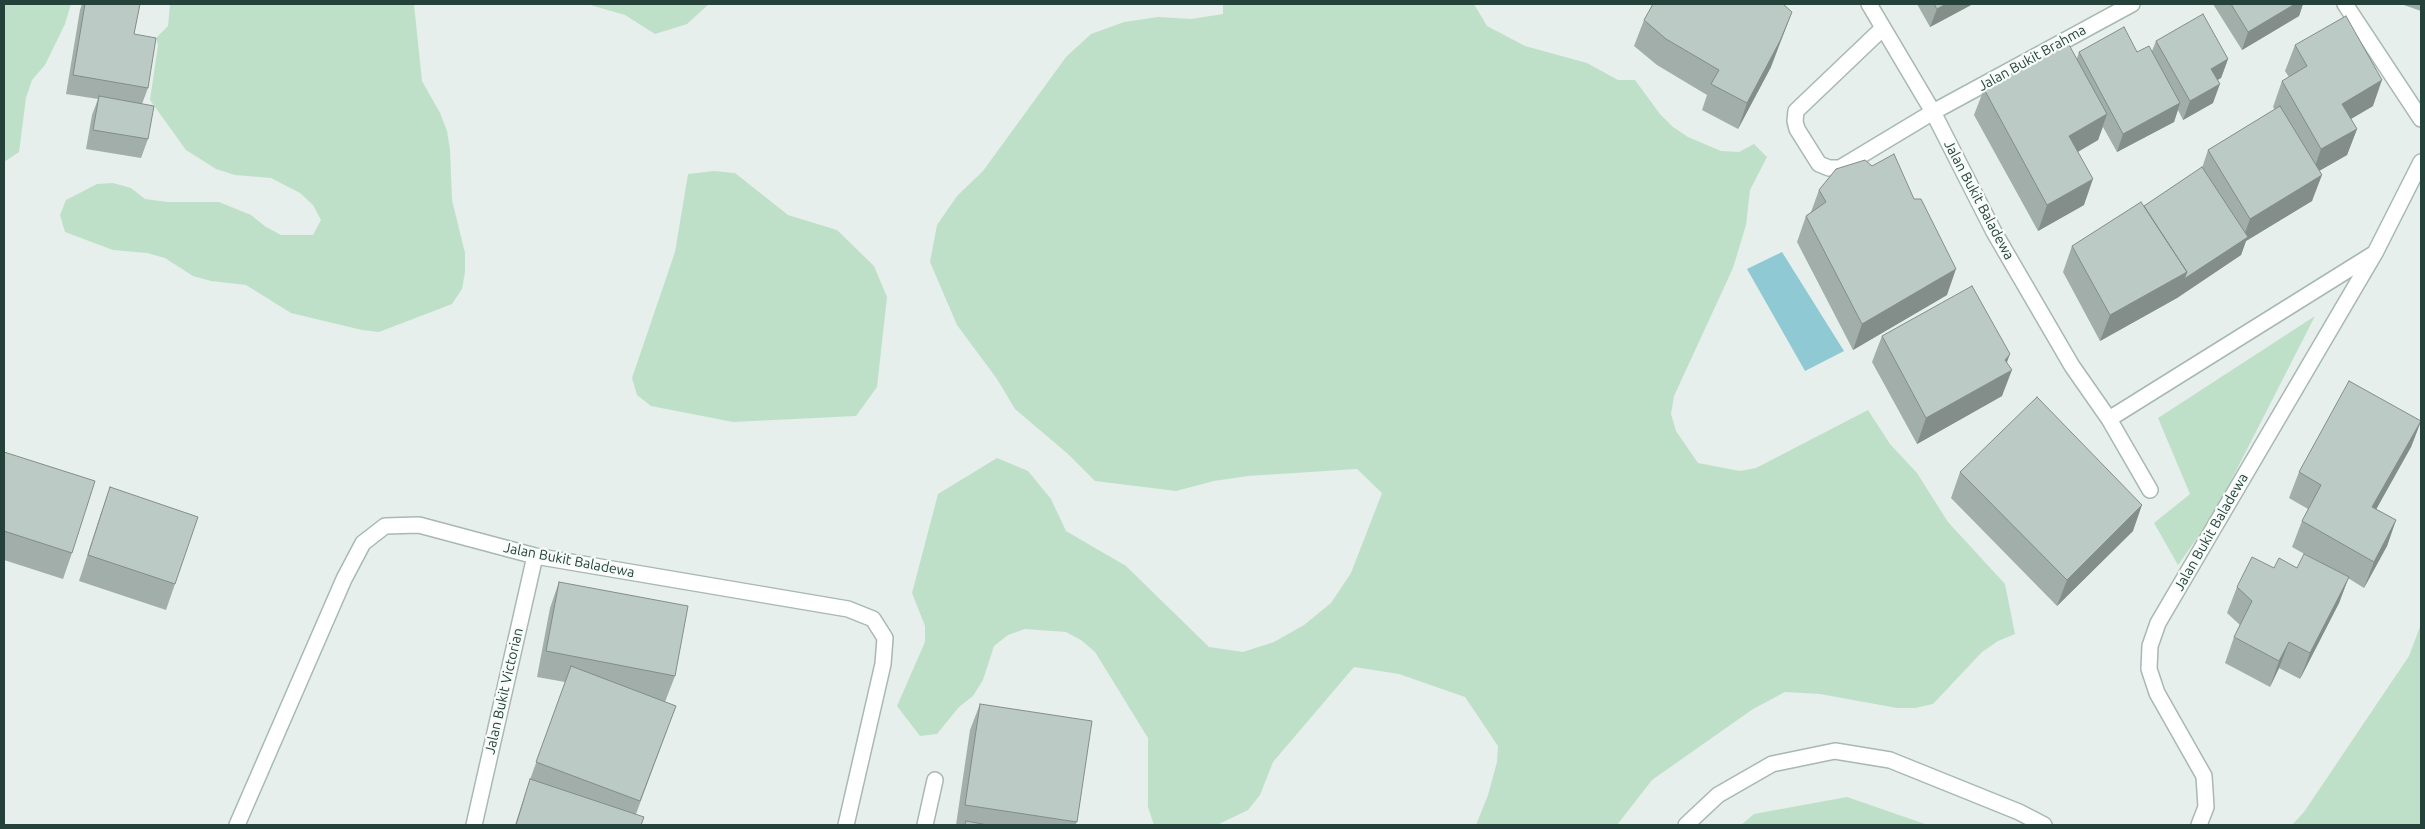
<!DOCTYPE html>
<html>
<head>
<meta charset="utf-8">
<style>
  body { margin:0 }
  #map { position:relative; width:2425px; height:829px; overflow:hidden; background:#e6efeb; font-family:Ubuntu,sans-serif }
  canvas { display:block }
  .frame { position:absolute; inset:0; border:5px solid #24423a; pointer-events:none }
</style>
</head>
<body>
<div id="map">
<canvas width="2425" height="829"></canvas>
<div class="frame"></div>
</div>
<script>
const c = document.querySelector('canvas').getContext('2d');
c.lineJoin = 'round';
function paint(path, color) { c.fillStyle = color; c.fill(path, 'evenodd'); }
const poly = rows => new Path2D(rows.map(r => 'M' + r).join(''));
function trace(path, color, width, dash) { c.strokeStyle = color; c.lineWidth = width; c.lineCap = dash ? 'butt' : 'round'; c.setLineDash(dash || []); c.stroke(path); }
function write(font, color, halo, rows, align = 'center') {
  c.font = font + ' Ubuntu,sans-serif'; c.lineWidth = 4.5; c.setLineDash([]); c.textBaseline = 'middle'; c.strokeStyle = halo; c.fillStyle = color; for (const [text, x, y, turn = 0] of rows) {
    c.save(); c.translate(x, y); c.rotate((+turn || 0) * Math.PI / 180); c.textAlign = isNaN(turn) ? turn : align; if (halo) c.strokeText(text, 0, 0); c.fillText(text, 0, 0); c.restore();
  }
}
paint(poly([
  [4,4,71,4,65,24,45,65,32,80,26,98,19,152,4,162],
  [170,4,414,4,422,81,440,113,447,131,450,149,452,200,465,253,465,272,462,289,452,304,379,332,362,330,291,313,246,285,211,281,193,276,165,258,147,253,113,250,65,232,60,215,66,200,97,184,113,183,131,188,145,199,168,202,219,202,251,215,266,227,281,235,313,235,321,220,313,205,300,193,271,178,235,175,216,169,186,150,150,100,158,45,156,38,168,26],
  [587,4,709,4,687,24,655,34,625,15],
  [1223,4,1474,4,1487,26,1525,46,1587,63,1618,80,1635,80,1660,114,1673,127,1688,137,1721,151,1739,152,1754,144,1767,157,1750,190,1746,225,1733,268,1674,396,1671,414,1676,431,1698,463,1740,471,1756,468,1868,410,1890,444,1917,473,1948,522,2005,584,2015,634,1998,641,1982,652,1933,704,1915,708,1897,708,1820,694,1785,692,1753,709,1652,780,1617,825,1476,825,1488,795,1497,762,1498,746,1465,697,1399,674,1354,667,1273,762,1260,795,1248,810,1217,825,1154,825,1148,807,1148,738,1095,652,1081,640,1066,632,1025,629,1008,635,994,646,983,680,973,696,959,707,937,734,920,736,897,706,925,642,925,626,912,593,938,494,997,458,1028,471,1051,499,1066,531,1126,566,1209,647,1243,652,1274,642,1304,625,1331,603,1351,573,1382,493,1357,469,1248,476,1214,481,1176,491,1095,481,1068,454,1015,409,997,379,957,325,930,262,937,225,957,196,983,171,1066,57,1091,34,1124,22,1158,17,1191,19,1223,14],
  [714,171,735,173,788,215,837,230,874,266,887,297,877,387,856,416,733,422,651,406,637,395,632,378,675,252,688,174],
  [2315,316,2214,514,2178,565,2154,523,2190,494,2158,418],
  [2421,624,2421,825,2292,825,2304,812,2409,656],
  [1847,797,1928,825,1741,825,1754,814]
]), '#bfe0c8');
paint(poly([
  [1782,252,1844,351,1805,371,1747,269]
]), '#8ec9d4');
const minor = poly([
  [1869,4,1933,112,1994,232,2072,366,2109,419,2375,253,2158,623,2150,646,2149,669,2157,693,2204,776,2206,807,2199,825],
  [2345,4,2421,119],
  [1883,28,1796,111,1795,121,1797,129,1819,164,1829,168,1840,168,1933,112,2132,4],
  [2375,253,2421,162],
  [2109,419,2150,490],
  [237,825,344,579,363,543,385,526,419,525,535,556,848,609,873,619,885,638,883,664,846,825],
  [474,825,535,556],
  [925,825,935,780],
  [1686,825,1718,795,1772,764,1835,751,1890,760,2019,812,2044,825]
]);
trace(minor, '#a8b8b2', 18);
trace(minor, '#fff', 15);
paint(poly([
  [82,4,140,4,134,34,148,88,142,104,148,139,141,158,86,149,92,115,98,99,66,94,80,10],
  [1917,4,1973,4,1930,27],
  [2213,4,2303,4,2299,16,2242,50],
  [2401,4,2421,4,2421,11],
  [1644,20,1771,67,1738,129,1702,110,1707,95,1657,65,1634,46],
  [2156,41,2228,59,2221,78,2217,80,2213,103,2183,120,2178,110,2174,122,2117,152,2103,127,2098,140,2078,152,2084,205,2038,231,1974,115,1984,89,2077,58,2079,52,2152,51],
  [2295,45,2373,106,2351,119,2357,129,2347,155,2319,171,2312,201,2246,241,2241,255,2177,298,2100,341,2063,272,2072,246,2144,206,2202,168,2208,150,2275,110,2273,107,2282,81,2289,77,2285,71],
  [1872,166,1914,199,1947,295,1853,350,1797,242,1806,216,1811,212,1819,190],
  [1882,336,2007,363,2002,396,1917,444,1872,362],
  [2421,421,2411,447,2376,509,2396,520,2387,546,2364,588,2348,578,2339,603,2300,679,2279,668,2270,687,2225,663,2234,637,2240,625,2227,613,2237,587,2274,568,2297,568,2317,561,2292,547,2302,521,2308,509,2289,498,2299,472],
  [4,452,72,553,63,579,4,560],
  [1960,472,2133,531,2057,606,1951,498],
  [110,487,175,584,166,610,79,581,101,513],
  [559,582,675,676,665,702,676,706,636,814,641,825,515,825,527,788,565,682,537,677,550,608],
  [980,704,1077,822,1075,825,956,825,970,730]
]), '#a1aea9');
paint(poly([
  [1946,4,1973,4,1930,27,1937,9],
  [2295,4,2303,4,2299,16,2242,50,2248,32],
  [1792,12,1771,67,1738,129,1747,103],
  [2228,59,2221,78,2204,88,2211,69],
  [2382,80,2373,106,2332,130,2342,104],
  [2220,84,2213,103,2183,120,2190,101],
  [2180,103,2174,122,2117,152,2123,134],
  [2107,114,2098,140,2060,162,2069,136],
  [2357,129,2347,155,2312,175,2321,149],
  [2322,175,2312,201,2246,241,2241,255,2177,298,2100,341,2110,315,2242,241,2250,219],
  [2093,179,2084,205,2038,231,2047,205],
  [1956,269,1947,295,1853,350,1862,324],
  [2010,354,2002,376,2012,370,2002,396,1917,444,1926,418,2005,360],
  [2421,421,2411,447,2363,533,2372,507],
  [2142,505,2133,531,2057,606,2067,580],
  [2396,520,2387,546,2364,588,2374,562],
  [2349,577,2339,603,2300,679,2310,653],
  [2289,642,2279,668,2270,687,2279,661]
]), '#838d89');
const building = poly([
  [85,4,140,4,134,34,156,38,148,88,73,75,85,4],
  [1653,4,1783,4,1792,12,1780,41,1747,103,1711,84,1719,70,1666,39,1644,20,1653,4],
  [1934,4,1946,4,1937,9,1934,4],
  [2231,4,2295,4,2248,32,2231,4],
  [2203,14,2228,59,2211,69,2220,84,2190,101,2156,41,2203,14],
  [2346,16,2382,80,2342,104,2357,129,2321,149,2282,81,2307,66,2295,45,2346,16],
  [2124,27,2137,52,2149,46,2180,103,2123,134,2079,52,2124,27],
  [2068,43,2107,114,2069,136,2093,179,2047,205,1984,89,2068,43],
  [99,96,154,106,148,139,93,130,99,96],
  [2280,106,2322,175,2250,219,2208,150,2280,106],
  [1894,154,1914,199,1921,199,1956,269,1862,324,1806,216,1826,202,1819,190,1836,169,1865,160,1872,166,1894,154],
  [2202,167,2248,237,2184,279,2187,272,2144,206,2202,167],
  [2141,202,2187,272,2110,315,2072,246,2141,202],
  [1972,286,2010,354,2005,360,2012,370,1926,418,1882,336,1972,286],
  [2349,381,2421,421,2372,507,2396,520,2374,562,2302,521,2321,485,2299,472,2349,381],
  [2037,397,2142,505,2067,580,1960,472,2037,397],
  [4,452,95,481,72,553,4,531,4,452],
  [110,487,198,517,175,584,88,555,110,487],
  [2304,554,2349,577,2310,653,2289,642,2279,661,2234,637,2252,601,2237,587,2252,557,2274,568,2279,558,2297,568,2304,554],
  [559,582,688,606,675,676,546,651,559,582],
  [571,666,676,706,640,801,536,762,571,666],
  [980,704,1092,721,1077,822,965,805,980,704],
  [530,779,644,817,641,825,516,825,530,779],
  [966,821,988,825,965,825,966,821]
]);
paint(building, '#bbcac4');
trace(building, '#838d89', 1);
write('14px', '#24423a', '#f7fbf9', [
  ["Jalan Bukit Brahma",2032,58,-29],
  ["Jalan Bukit Baladewa",1979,200,62],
  ["Jalan Bukit Baladewa",2211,532,-60],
  ["Jalan Bukit Baladewa",569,560,11],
  ["Jalan Bukit Victorian",504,691,-77]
]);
</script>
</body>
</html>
